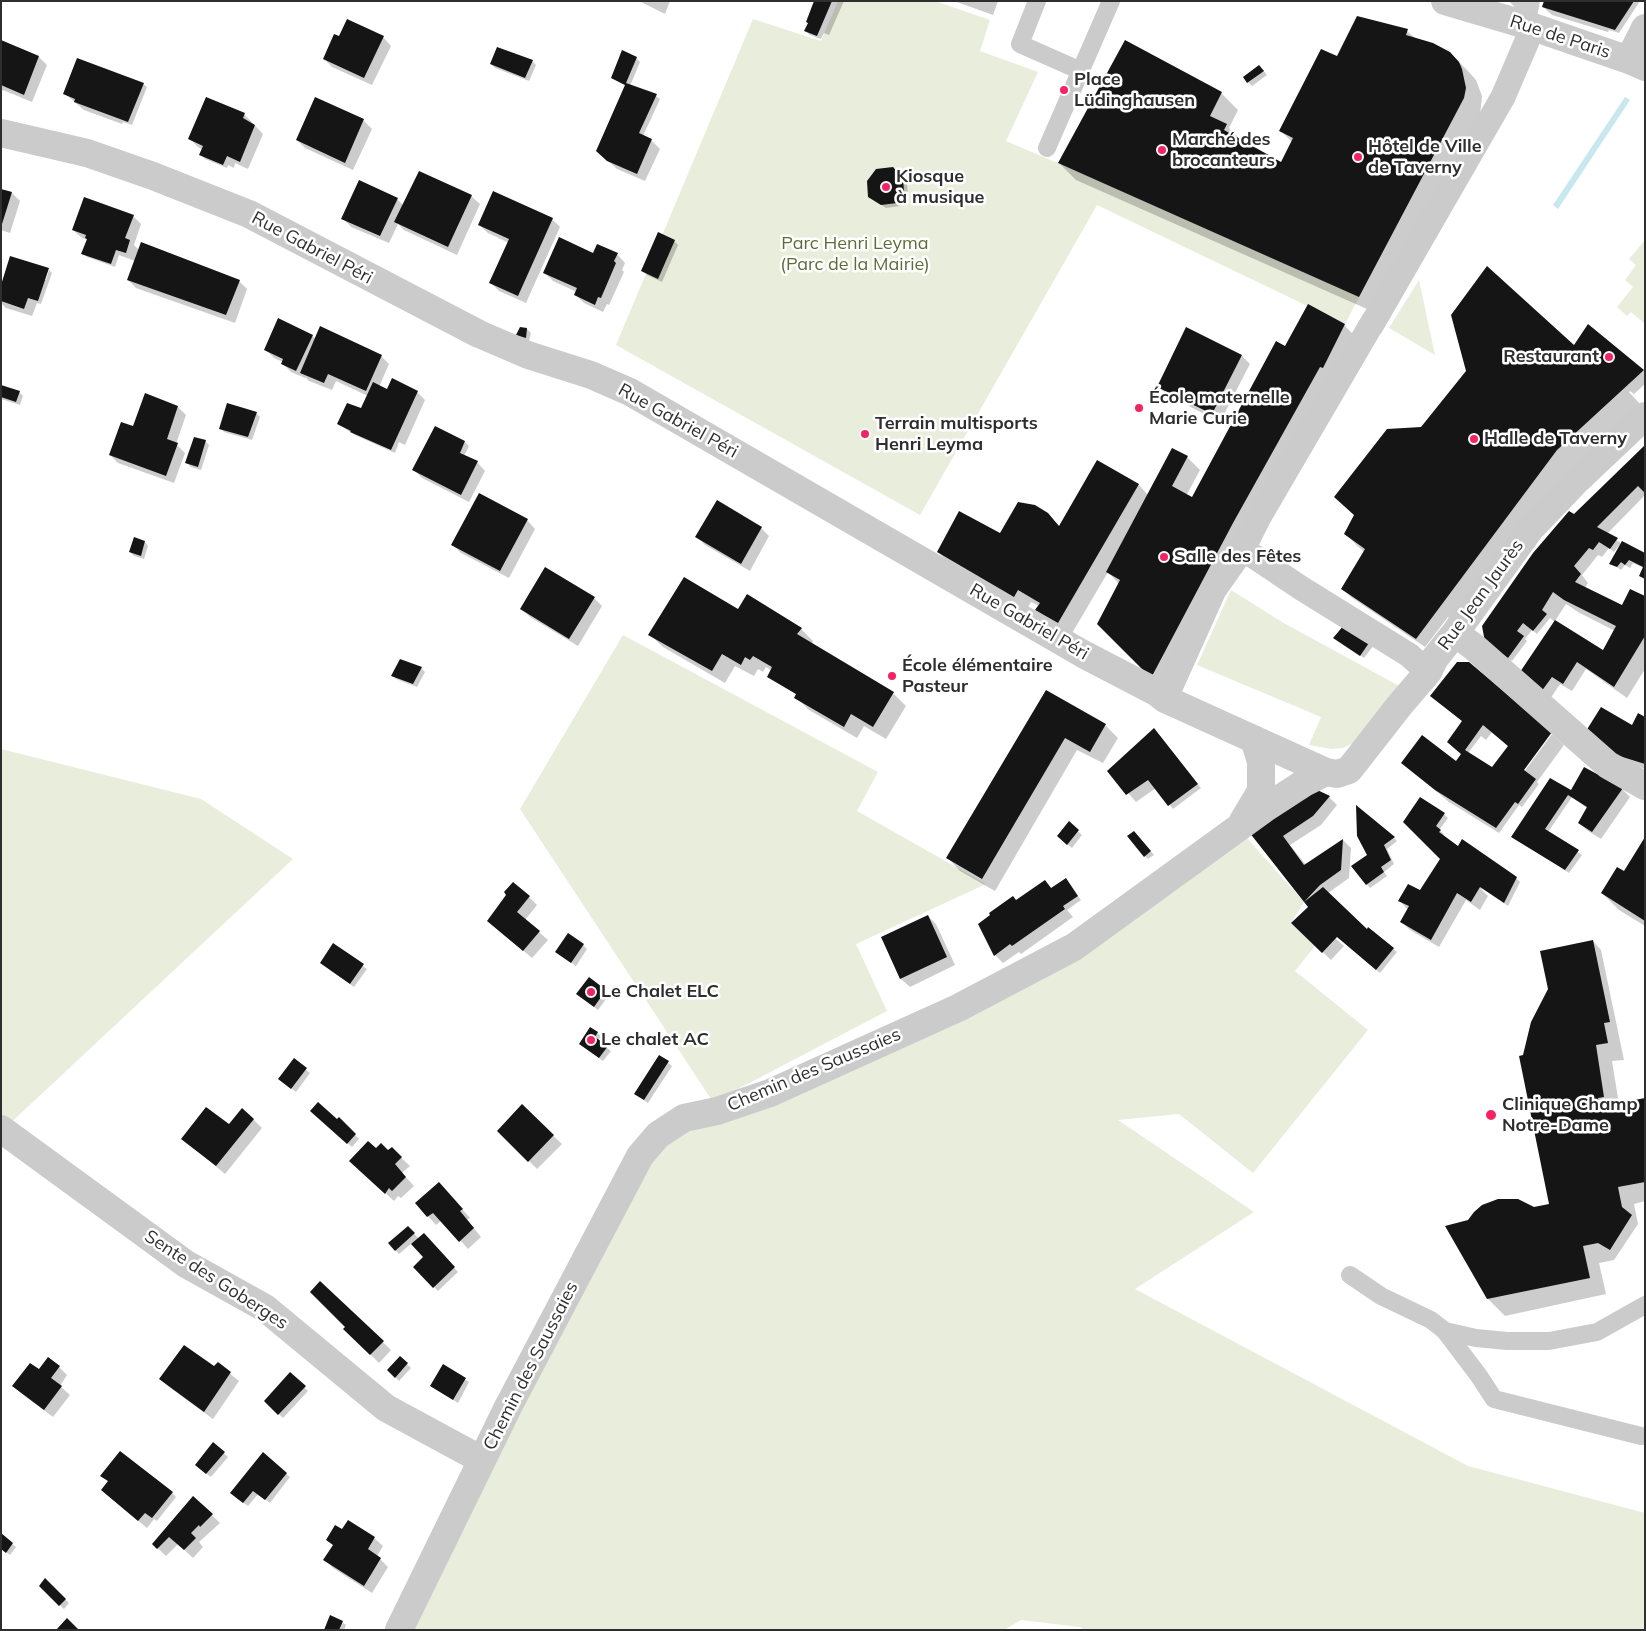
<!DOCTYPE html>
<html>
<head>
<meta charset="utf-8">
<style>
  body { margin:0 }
  #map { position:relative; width:1646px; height:1631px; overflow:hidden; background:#fff; font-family:Mulish,sans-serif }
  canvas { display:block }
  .frame { position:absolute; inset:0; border:2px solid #2e2e2e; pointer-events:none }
</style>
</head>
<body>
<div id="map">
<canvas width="1646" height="1631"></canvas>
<div class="frame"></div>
</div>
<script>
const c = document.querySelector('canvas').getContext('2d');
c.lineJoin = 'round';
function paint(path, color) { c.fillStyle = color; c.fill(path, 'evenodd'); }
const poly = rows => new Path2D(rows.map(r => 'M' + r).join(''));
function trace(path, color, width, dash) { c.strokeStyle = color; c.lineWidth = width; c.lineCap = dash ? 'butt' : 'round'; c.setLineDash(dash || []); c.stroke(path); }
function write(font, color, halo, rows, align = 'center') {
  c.font = font + ' Mulish,sans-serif'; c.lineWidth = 5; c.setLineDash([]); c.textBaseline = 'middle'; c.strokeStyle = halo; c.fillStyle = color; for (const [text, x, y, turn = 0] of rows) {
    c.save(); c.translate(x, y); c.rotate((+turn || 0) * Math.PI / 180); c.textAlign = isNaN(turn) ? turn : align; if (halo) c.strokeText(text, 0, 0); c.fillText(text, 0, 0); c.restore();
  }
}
paint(poly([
  [838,1,935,1,990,20,980,51,1038,72,1006,141,1109,185,1359,297,1345,324,1097,205,920,515,616,345,753,19,821,41],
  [1645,240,1645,324,1631,312,1627,316,1617,307,1633,287,1625,280,1636,265,1629,259],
  [1419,280,1435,355,1389,328],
  [1231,590,1282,622,1401,687,1357,741,1343,748,1331,749,1309,745,1321,717,1197,665],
  [623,635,878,772,857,811,986,884,856,944,887,1011,713,1102,520,809],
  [1,749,201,799,293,859,3,1130,1,1129],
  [1238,828,1304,902,1291,923,1315,946,1295,971,1368,1030,1253,1173,1179,1114,1118,1120,1254,1212,1135,1289,1468,1466,1645,1513,1645,1630,1085,1630,1080,1627,1021,1620,1004,1630,399,1630,658,1135,958,1008]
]), '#e9eddb');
paint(poly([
  [1625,97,1630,100,1558,209,1553,205]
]), '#c6e8ee');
paint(poly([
  [639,1,670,1,665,14],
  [816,1,844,1,829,35,824,33,821,39,810,35,806,31],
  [954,1,998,1,993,15],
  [1509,1,1540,1,1537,17,1519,12],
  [1545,1,1640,1,1619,33,1609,30,1608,32,1552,15,1543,7],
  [1407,31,1416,39,1450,53,1467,70,1476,80,1482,96,1480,115,1376,313,1076,180,1059,163,1125,42,1221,93,1238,110,1229,128,1243,142,1281,164,1292,142,1281,131,1337,57],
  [338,37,383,37,391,46,372,85,332,67,324,59],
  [1,42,39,57,47,65,32,102,3,90,1,92],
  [636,58,640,62,630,86,656,96,660,99,643,136,651,140,660,149,645,181,617,169,602,155,626,86,612,78],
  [532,61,536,65,529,81,495,68,491,64],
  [1263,70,1267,75,1252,86,1248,82],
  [143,84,147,87,132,125,123,122,122,124,84,110,65,94],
  [244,114,263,134,248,169,235,163,234,168,228,165,227,168,205,159,201,155,203,150,198,147,190,139],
  [363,120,372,129,353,170,305,148,297,140],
  [892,168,907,183,908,196,900,206,886,208,874,200],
  [359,181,397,199,404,206,471,196,480,204,457,255,404,230,398,224,389,243,351,227,343,218],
  [1,190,12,193,20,201,10,233,1,230],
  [133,216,141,224,134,245,139,250,239,281,247,289,235,323,136,288,128,280,135,261,119,255,115,267,87,257,83,253,88,240,82,238,73,230],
  [552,219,560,227,526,303,499,291,491,283,509,243,488,233,479,225],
  [674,241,678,245,662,282,647,275,643,271],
  [594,254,617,254,625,263,622,270,624,272,609,305,607,304,603,312,584,303,576,295,577,292,553,281,545,273],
  [48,269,44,279,46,280,49,270,52,273,41,304,37,303,32,316,6,308,1,303,1,290],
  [1344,325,1357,338,1164,689,1098,624,1119,584,1108,572,1071,635,1049,622,1037,610,1039,606,1031,602,1027,609,951,565,938,552,1000,535,1047,514,1060,527,1098,462,1139,485,1148,495,1187,457,1200,470,1186,496,1198,503,1290,351],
  [527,329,531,333,529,341,521,338,518,334],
  [312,336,316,339,381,356,389,364,379,387,392,393,417,392,425,400,405,445,399,442,395,453,355,435,338,424,361,411,368,396,336,381,332,390,309,381,305,377,305,378,291,372,283,364,283,362,274,358,266,350],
  [1575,347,1643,370,1645,372,1645,384,1634,394,1630,391,1629,392,1640,404,1457,625,1448,617,1425,647,1351,597,1343,589,1364,552,1345,534,1355,516,1336,497,1422,428,1468,371],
  [1242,356,1250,364,1220,422,1167,395,1159,387],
  [1,386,19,392,23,396,20,405,1,399],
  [146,395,178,407,186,415,176,444,185,453,174,483,118,463,110,455,134,428],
  [256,413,260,417,252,440,224,432,220,428],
  [436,428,465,442,469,446,464,456,477,462,485,471,469,502,422,478,414,470],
  [205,441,209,445,201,470,191,467,187,463],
  [1645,446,1645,495,1607,534,1621,543,1614,552,1609,548,1602,557,1598,555,1582,575,1588,583,1585,588,1627,609,1645,597,1645,669,1627,698,1586,669,1572,691,1560,684,1550,699,1530,681,1555,622,1550,618,1537,634,1532,630,1525,639,1527,641,1512,661,1511,660,1509,662,1495,650,1574,515],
  [1566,604,1578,612,1615,631,1603,652,1555,621],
  [527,520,535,529,509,578,461,553,453,545],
  [761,528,769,536,750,571,705,545,697,537],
  [145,542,148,546,144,559,134,556,130,552],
  [1645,555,1645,580,1641,575,1644,568,1633,563,1630,568,1625,565,1621,570,1611,563],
  [594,598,602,606,578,646,530,617,522,609],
  [738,610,801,629,813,641,812,644,893,693,906,706,886,739,864,726,857,738,809,710,796,697,797,695,769,676,772,671,766,667,763,672,758,669,754,676,735,666,725,683,663,647,650,635],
  [1335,638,1374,645,1364,658],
  [1469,663,1524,772,1552,734,1564,745,1537,782,1539,784,1522,807,1519,805,1499,833,1449,802,1402,763,1456,763,1463,754,1463,722,1432,696],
  [1492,732,1509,747,1492,768,1468,753,1481,736,1486,740],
  [421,668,425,672,417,687,396,679,393,675],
  [1046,692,1105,725,1118,738,1103,763,1077,750,995,891,960,871,948,858],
  [1645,718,1645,769,1623,762,1596,739,1632,727],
  [1184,768,1201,788,1173,809,1156,788,1136,802,1109,771],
  [1311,788,1329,797,1337,805,1321,825,1290,845,1306,865,1343,840,1351,848,1349,878,1328,893,1367,930,1369,929,1397,952,1380,973,1337,936,1335,938,1344,946,1331,960,1293,923,1315,913,1250,832],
  [1622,789,1630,797,1601,839,1588,831,1579,823,1588,809,1572,797,1548,832,1582,855,1569,873,1513,837,1571,792],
  [1444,814,1448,818,1439,830,1444,834,1442,836,1459,847,1516,878,1520,882,1508,906,1482,888,1481,889,1488,896,1480,910,1466,900,1439,947,1410,930,1402,922,1408,910,1400,901,1420,892,1441,858,1404,822],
  [1069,823,1082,835,1072,848,1062,840],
  [1138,836,1154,855,1148,859,1145,856],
  [1394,838,1397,841,1387,849,1394,864,1384,872,1387,876,1370,888,1353,866],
  [1645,839,1645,926,1619,910,1602,893,1624,873],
  [1045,881,1052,889,1069,884,1081,900,1067,910,1073,917,1021,954,1019,952,1003,963,995,955,1017,901],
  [529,897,537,905,525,920,548,940,532,958,488,921],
  [928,916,936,924,955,965,910,987,901,979,882,937],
  [1593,941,1601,950,1624,1060,1612,1061,1619,1104,1645,1099,1645,1201,1634,1204,1638,1224,1614,1260,1599,1263,1606,1294,1505,1316,1488,1299,1534,1208,1551,1205,1524,1056,1533,1022,1549,989],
  [333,945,367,969,354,987,321,963],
  [583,945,587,949,576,966,557,952],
  [605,991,609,995,598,1010,582,998],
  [597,1033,601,1036,598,1041,611,1051,603,1061,584,1047],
  [660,1056,672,1066,648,1103,635,1094],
  [294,1060,310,1073,296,1092,284,1083],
  [522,1106,562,1144,537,1169,499,1131],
  [316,1115,337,1121,339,1119,359,1139,352,1147],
  [253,1119,262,1128,225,1174,183,1139],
  [392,1149,410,1166,402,1173,414,1186,401,1198,398,1196,394,1201,359,1169,376,1150,388,1151],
  [447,1192,470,1218,467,1220,481,1237,468,1249,442,1220,436,1225,416,1203],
  [408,1227,419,1239,424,1234,458,1272,438,1291,414,1267,425,1257,412,1243,399,1254,390,1244],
  [321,1283,391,1350,379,1363,345,1329,347,1327],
  [400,1357,411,1368,399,1381,389,1370],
  [218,1364,239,1381,213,1419,169,1387,161,1379,214,1368],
  [444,1366,469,1382,458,1403,432,1386],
  [59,1367,67,1375,60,1386,70,1395,53,1417,22,1394,14,1386,39,1371],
  [290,1373,308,1391,283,1418,265,1401],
  [213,1444,228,1457,211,1477,200,1469],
  [263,1454,290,1477,270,1503,258,1494,248,1506,235,1497],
  [106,1480,172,1493,176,1497,157,1521,154,1519,147,1528,111,1498,109,1482],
  [194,1498,220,1523,199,1542,203,1547,193,1558,178,1544,166,1556,153,1544],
  [343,1531,374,1538,383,1546,377,1556,388,1567,372,1593,333,1568,325,1560],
  [1,1535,16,1547,10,1555,1,1548],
  [45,1580,69,1603,64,1609,40,1586],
  [342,1622,346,1625,344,1630,326,1630]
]), '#0003');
paint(poly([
  [814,1,832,1,817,36,804,31,808,23,806,22],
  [1544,1,1634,1,1615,30,1542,7],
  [1357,16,1408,29,1406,35,1433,43,1450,52,1459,62,1462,69,1466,88,1464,98,1359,297,1058,163,1125,40,1222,92,1210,116,1227,124,1224,130,1281,162,1293,138,1279,131,1321,49,1337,56],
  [347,19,384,36,364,78,323,59,334,34,339,36],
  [1,40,39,56,24,95,1,85],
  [497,47,533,60,525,78,490,64],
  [622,50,637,57,626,83,657,94,639,133,652,139,637,174,607,161,596,151,625,85,611,78],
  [77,58,144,83,128,122,74,102,75,99,63,94],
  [1259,65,1264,71,1247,83,1243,77],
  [206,97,245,113,243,118,255,125,240,162,227,156,223,165,199,155,203,146,188,139],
  [315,97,364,119,345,163,296,140],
  [893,167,903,178,904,192,897,203,881,205,868,197,867,181,876,169],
  [419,171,472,195,448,247,394,222],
  [359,180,398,198,380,236,341,219],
  [1,189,12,192,2,224,1,224],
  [493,191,553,218,518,296,489,283,509,239,478,225],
  [84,197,134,215,125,238,130,240,126,253,116,250,111,264,81,254,87,239,85,238,86,235,72,230],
  [658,232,675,240,658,279,641,271],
  [559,237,593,253,597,244,618,253,614,261,616,263,601,298,598,297,595,305,574,295,577,288,543,273],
  [141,242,240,280,226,315,127,280],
  [10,256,49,268,38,301,28,298,24,309,1,301,1,285],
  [1487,266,1574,345,1588,324,1644,370,1557,450,1416,639,1341,589,1365,549,1344,534,1354,515,1334,497,1387,429,1421,427,1466,371,1451,315],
  [1308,304,1345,324,1323,368,1320,367,1233,523,1151,678,1097,624,1120,580,1106,572,1172,448,1188,456,1172,486,1192,497,1276,341,1285,346],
  [278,318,313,335,296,371,281,364,283,359,264,350],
  [320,326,382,355,366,391,328,374,324,383,300,373],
  [520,327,527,328,526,338,516,335],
  [1186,327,1242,355,1212,414,1157,387],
  [392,378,418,391,391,450,350,432,351,431,337,424,347,403,361,408,373,382,387,389],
  [1,385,20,391,16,402,1,397],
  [145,393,178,406,167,439,178,443,166,476,109,455,121,422,133,426],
  [227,403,257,412,248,437,219,429],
  [435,426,465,441,460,453,478,461,461,495,412,470],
  [194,437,206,440,198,467,185,463],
  [1645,445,1645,493,1638,486,1597,527,1618,538,1610,549,1599,542,1593,550,1589,548,1574,566,1581,574,1575,582,1622,605,1630,589,1645,596,1645,636,1614,687,1577,662,1563,684,1552,677,1541,692,1520,672,1555,620,1603,650,1616,626,1564,600,1553,592,1542,610,1547,614,1533,631,1523,623,1517,631,1524,636,1508,658,1485,642,1482,626,1533,553,1569,511,1574,514],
  [1097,460,1139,484,1058,623,1035,610,1040,603,1018,590,1014,597,937,552,959,511,1000,533,1018,502,1035,505,1048,513,1059,526],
  [479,493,528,519,500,571,451,545],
  [717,500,762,527,741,564,695,537],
  [134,537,145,541,141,556,129,552],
  [1622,541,1645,553,1645,579,1639,576,1643,567,1629,560,1625,565,1621,562,1617,567,1609,564],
  [545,567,595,597,569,639,520,609],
  [684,577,738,609,747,594,802,628,797,634,894,692,873,727,851,714,844,727,794,698,796,694,767,677,772,667,753,656,750,660,745,657,741,665,722,654,712,671,648,635],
  [1344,625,1371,640,1360,656,1333,638],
  [400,659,422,667,413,684,391,676],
  [1457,662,1469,662,1552,732,1524,770,1536,779,1518,804,1515,802,1496,828,1435,790,1401,763,1422,735,1456,761,1461,754,1447,742,1462,721,1430,696],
  [1483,725,1508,746,1492,767,1465,750],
  [1046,690,1106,724,1090,752,1065,738,982,879,946,858],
  [1601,707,1632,725,1638,713,1645,717,1645,764,1613,754,1586,731],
  [1154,728,1198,784,1168,806,1148,780,1126,795,1107,771],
  [1584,767,1623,788,1592,832,1578,823,1587,807,1568,795,1545,829,1579,850,1565,870,1511,837,1550,778,1571,790],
  [1311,787,1330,796,1313,816,1283,836,1304,865,1343,839,1341,870,1320,885,1304,902,1323,887,1367,929,1368,927,1394,948,1376,970,1337,937,1322,953,1291,923,1308,907,1249,832],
  [1420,797,1445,813,1436,826,1441,830,1439,832,1458,846,1462,839,1517,877,1504,903,1480,887,1471,902,1457,893,1431,940,1400,922,1409,906,1398,901,1408,884,1420,890,1440,859,1403,822],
  [1356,805,1395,837,1384,845,1391,860,1381,867,1384,872,1366,885,1351,866,1367,855,1357,836],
  [1069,821,1079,830,1067,845,1057,836],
  [1134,831,1151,851,1144,857,1127,836],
  [1645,837,1645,921,1601,893,1617,867,1624,871],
  [1066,878,1078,896,1063,906,1065,909,1012,946,1010,944,994,956,978,924,990,915,989,913,1013,896,1016,900,1045,880,1051,888],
  [513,882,530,896,517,912,540,931,523,951,487,921,506,895,504,892],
  [928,915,947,957,900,979,881,937],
  [568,933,584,944,571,963,555,952],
  [1593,940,1610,1022,1604,1023,1608,1043,1596,1045,1604,1097,1598,1098,1599,1107,1645,1098,1645,1182,1618,1187,1622,1207,1632,1215,1610,1250,1598,1243,1583,1246,1590,1278,1487,1299,1445,1226,1468,1220,1474,1212,1482,1205,1498,1199,1518,1199,1534,1207,1549,1204,1519,1056,1523,1055,1531,1022,1548,989,1540,951],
  [333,943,364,964,350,984,320,963],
  [589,977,606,990,594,1007,576,994],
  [590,1027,598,1032,595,1037,608,1046,599,1058,579,1044],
  [659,1055,669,1061,644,1100,634,1094],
  [294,1058,307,1068,291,1089,278,1079],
  [318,1102,337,1119,339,1117,356,1134,347,1144,310,1111],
  [522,1104,554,1135,528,1162,497,1131],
  [206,1107,229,1124,242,1108,254,1119,216,1166,181,1139],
  [368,1141,376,1148,381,1143,388,1150,392,1147,402,1157,395,1164,406,1177,392,1191,389,1188,385,1194,349,1161],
  [439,1182,463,1209,460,1211,474,1228,459,1242,433,1213,427,1217,415,1203],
  [408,1226,415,1233,395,1251,388,1243],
  [424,1233,455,1267,433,1288,413,1267,423,1257,411,1244],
  [320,1281,384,1341,370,1355,343,1329,345,1327,310,1292],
  [184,1345,214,1366,218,1362,231,1372,204,1412,159,1379],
  [400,1356,408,1363,395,1378,387,1370],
  [48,1357,60,1366,51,1378,62,1386,44,1410,12,1386,30,1363,39,1369],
  [443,1364,466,1378,453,1400,430,1386],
  [290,1372,306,1386,278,1415,264,1401],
  [213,1442,225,1452,206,1474,195,1465],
  [120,1451,173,1492,152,1518,145,1513,138,1521,101,1490,108,1481,100,1476],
  [263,1452,287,1473,265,1500,253,1491,243,1503,230,1493],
  [193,1496,213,1514,200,1527,199,1525,191,1533,196,1538,184,1550,169,1537,157,1549,152,1544],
  [348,1520,375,1537,368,1549,381,1558,364,1586,323,1560,333,1545,326,1540,335,1525,342,1529],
  [1,1533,13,1543,6,1553,1,1549],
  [45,1578,66,1599,59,1606,39,1586],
  [330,1615,343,1621,339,1630,324,1630],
  [67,1618,79,1630,56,1630]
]), '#151515');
trace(poly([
  [1037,1,1020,44,1081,71],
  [1047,148,1111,1],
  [1350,1275,1381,1296,1431,1320,1445,1331,1476,1338,1507,1341,1549,1341,1597,1332,1645,1305],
  [1445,1331,1479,1376,1494,1399,1641,1436]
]), '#cbcbcb', 18);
trace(poly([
  [1371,326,1503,97,1533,27],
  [1243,549,1301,588,1409,655,1428,672],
  [1165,699,1214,590,1243,549,1259,517,1374,320]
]), '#cbcbcb', 25);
trace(poly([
  [1445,1,1533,27,1629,60,1645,67],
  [1629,60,1645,28],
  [1,133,87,153,153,176,249,214,479,334,528,355,591,375,630,392,1083,654,1156,692,1165,699,1326,772,1337,774,1349,770,1399,706,1428,672,1435,658,1455,633,1530,529,1576,481,1645,416],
  [1455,633,1474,647,1608,765,1645,786],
  [1243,821,1261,791,1261,762,1254,739],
  [1,1129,186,1264,265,1308,386,1408,482,1460],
  [399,1630,508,1407,640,1156,658,1135,684,1118,717,1111,770,1093,958,1008,1074,947,1267,807,1304,783,1326,772]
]), '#cbcbcb', 28);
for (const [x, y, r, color] of [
  [1064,90,5,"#f22463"],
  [1162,150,5,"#f22463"],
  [1358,157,5,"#f22463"],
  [886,187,5,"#f22463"],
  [1609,357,5,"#f22463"],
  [1139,408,5,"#f22463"],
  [865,434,5,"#f22463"],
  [1474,439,5,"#f22463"],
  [1164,557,5,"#f22463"],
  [892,676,5,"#f22463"],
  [591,992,5,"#f22463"],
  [591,1040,5,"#f22463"],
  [1491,1115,6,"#f22463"]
]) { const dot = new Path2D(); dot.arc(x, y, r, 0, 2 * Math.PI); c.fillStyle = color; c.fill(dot); trace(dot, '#fff', 2); }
write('18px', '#2e2e2e', '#fff', [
  ["Rue de Paris",1560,37,18],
  ["Rue Gabriel Péri",312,248,28],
  ["Rue Gabriel Péri",678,421,29],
  ["Rue Jean Jaurès",1481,595,-54],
  ["Rue Gabriel Péri",1029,622,30],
  ["Chemin des Saussaies",814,1070,-23],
  ["Sente des Goberges",216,1280,33],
  ["Chemin des Saussaies",531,1366,-63]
]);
write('bold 18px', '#2e2e2e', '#fff', [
  ["Place",1074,80],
  ["Lüdinghausen",1074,101],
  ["Marché des",1172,140],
  ["brocanteurs",1172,161],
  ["Hôtel de Ville",1368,147],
  ["de Taverny",1368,168],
  ["Kiosque",896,177],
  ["à musique",896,198],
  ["Restaurant",1599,357,"right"],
  ["École maternelle",1149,398],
  ["Marie Curie",1149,419],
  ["Terrain multisports",875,424],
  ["Henri Leyma",875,445],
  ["Halle de Taverny",1484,439],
  ["Salle des Fêtes",1174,557],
  ["École élémentaire",902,666],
  ["Pasteur",902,687],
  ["Le Chalet ELC",601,992],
  ["Le chalet AC",601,1040],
  ["Clinique Champ",1502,1105],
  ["Notre-Dame",1502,1126]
], 'left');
write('18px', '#5d6d38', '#fff', [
  ["Parc Henri Leyma",855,244],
  ["(Parc de la Mairie)",855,265]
]);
</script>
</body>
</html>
